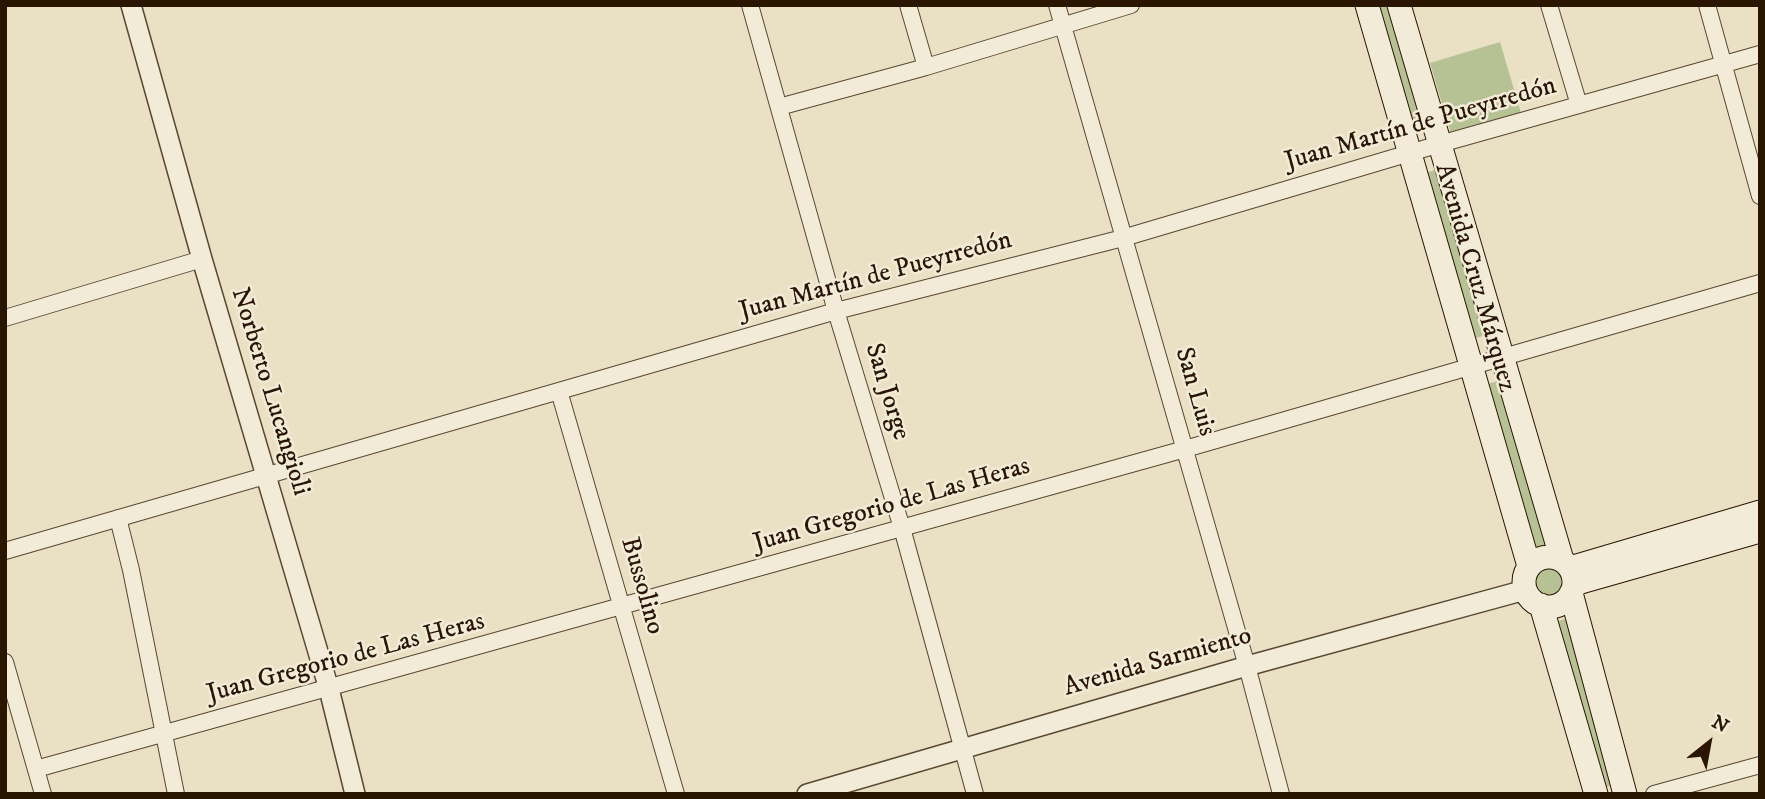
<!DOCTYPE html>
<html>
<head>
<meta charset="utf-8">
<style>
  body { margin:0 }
  #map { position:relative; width:1765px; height:799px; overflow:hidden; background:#eae0c3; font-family:"IM FELL DW Pica",serif }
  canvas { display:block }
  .frame { position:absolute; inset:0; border:7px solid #291500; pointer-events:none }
  .north { position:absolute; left:1674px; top:708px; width:70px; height:70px; -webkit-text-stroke:5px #f1ebd8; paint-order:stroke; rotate:31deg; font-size:19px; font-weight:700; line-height:28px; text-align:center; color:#291500 }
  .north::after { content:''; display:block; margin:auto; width:24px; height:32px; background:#291500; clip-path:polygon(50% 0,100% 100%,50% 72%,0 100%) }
</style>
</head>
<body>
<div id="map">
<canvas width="1765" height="799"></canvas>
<div class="frame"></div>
<div class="north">N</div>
</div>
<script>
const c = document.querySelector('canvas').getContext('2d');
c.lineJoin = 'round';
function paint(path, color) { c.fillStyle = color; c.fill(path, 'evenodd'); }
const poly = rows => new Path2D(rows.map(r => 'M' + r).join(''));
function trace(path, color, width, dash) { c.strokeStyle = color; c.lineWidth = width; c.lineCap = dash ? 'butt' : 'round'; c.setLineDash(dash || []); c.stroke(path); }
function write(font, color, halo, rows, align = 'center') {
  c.font = font + ' "IM FELL DW Pica",serif'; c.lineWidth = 5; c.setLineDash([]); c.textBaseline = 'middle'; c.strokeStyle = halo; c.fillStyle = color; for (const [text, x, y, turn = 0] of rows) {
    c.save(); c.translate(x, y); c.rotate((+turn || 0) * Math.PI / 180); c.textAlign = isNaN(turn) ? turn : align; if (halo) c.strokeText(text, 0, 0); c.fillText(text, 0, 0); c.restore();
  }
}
paint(poly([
  [1375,5,1392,5,1423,117,1408,121],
  [1500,42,1521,113,1451,134,1430,63],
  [1440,169,1487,335,1471,339,1424,173],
  [1504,379,1550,546,1535,550,1488,384],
  '1535 581a15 15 0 1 1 30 0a15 15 0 1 1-30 0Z',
  [1571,617,1618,784,1602,788,1555,622]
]), '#b6c294');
const minor = poly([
  [750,5,836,311,902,528,975,794],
  [908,5,926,67],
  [1057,5,1247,666,1281,794],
  [1549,5,1579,105],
  [1707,5,1760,196],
  [779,107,926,67,1131,5],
  [5,318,202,259],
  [559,391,676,794],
  [118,518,131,570,176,794],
  [5,551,836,311,1123,238,1440,144,1760,54],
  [5,662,43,794],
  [36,769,1185,449,1760,283],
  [1654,794,1760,765]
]);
const tertiary = poly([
  [131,5,202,259,329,689,355,794],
  [807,794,1247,666,1525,590]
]);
const secondary = poly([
  [1367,5,1529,566],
  [1399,5,1562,560],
  '1524 582a25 25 0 1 1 50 0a25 25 0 1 1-50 0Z',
  [1570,568,1760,512],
  [1574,584,1760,531],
  [1571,593,1625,794],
  [1541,605,1596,794]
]);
trace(minor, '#594831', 18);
trace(tertiary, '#594831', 22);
trace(secondary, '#291500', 25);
trace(minor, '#f1ebd8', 16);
trace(tertiary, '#f1ebd8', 19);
trace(secondary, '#f1ebd8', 23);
write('26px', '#291500', '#f1ebd8', [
  ["Juan Martín de Pueyrredón",1421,125,-16],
  ["Juan Martín de Pueyrredón",876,277,-15],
  ["Avenida Cruz Márquez",1474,278,74],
  ["Norberto Lucangioli",269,392,73],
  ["San Jorge",886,392,73],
  ["San Luis",1194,392,74],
  ["Juan Gregorio de Las Heras",892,506,-16],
  ["Bussolino",641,586,74],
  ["Juan Gregorio de Las Heras",346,659,-15],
  ["Avenida Sarmiento",1158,663,-16]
]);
</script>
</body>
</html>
